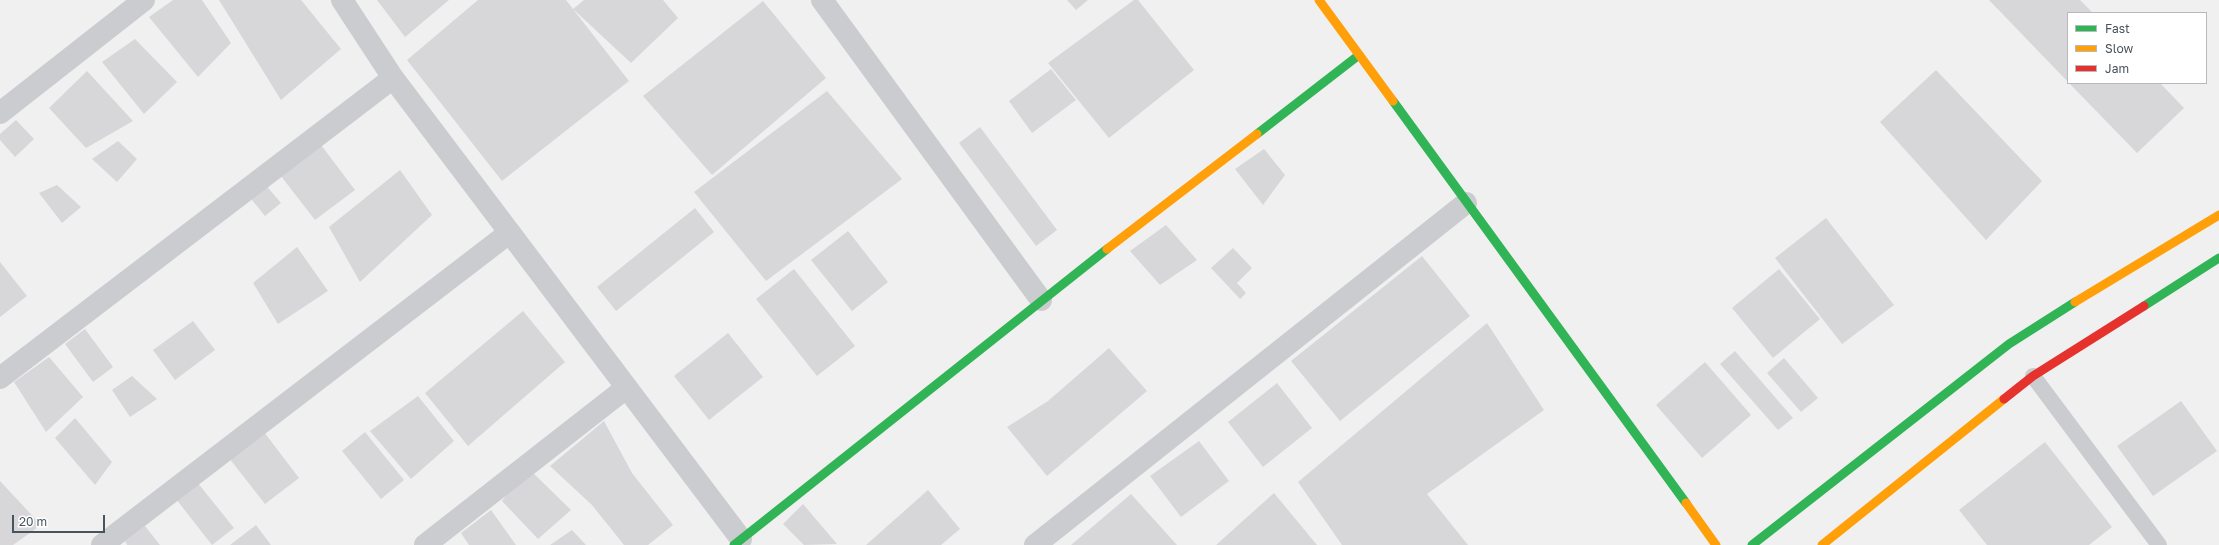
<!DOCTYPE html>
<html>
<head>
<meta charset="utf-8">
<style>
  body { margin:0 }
  #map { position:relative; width:2219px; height:545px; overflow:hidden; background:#f1f0f0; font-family:"Golos Text",sans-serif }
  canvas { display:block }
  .legend { position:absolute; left:2067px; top:12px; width:140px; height:72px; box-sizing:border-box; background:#fff; border:1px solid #b6babe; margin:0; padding:5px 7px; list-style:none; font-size:12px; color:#48535d }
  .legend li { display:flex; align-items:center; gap:8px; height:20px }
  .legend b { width:20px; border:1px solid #b6babe }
  .scale { position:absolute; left:12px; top:515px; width:93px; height:18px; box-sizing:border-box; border:2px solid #48535d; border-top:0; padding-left:5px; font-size:12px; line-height:14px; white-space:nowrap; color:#48535d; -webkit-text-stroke:3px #fff; paint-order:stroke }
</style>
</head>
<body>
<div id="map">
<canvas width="2219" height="545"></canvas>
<ul class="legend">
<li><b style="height:5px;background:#30b455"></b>Fast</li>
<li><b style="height:5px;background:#ff9f0a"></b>Slow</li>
<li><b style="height:5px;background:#e5322d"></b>Jam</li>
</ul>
<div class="scale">20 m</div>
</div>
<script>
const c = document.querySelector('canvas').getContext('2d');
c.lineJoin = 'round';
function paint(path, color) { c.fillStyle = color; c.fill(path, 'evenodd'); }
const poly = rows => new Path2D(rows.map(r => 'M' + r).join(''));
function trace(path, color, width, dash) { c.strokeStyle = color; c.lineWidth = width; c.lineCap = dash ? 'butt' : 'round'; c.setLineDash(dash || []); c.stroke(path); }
paint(poly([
  [173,0,202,0,231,43,198,77,149,17],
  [219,0,301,0,341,49,281,100],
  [377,0,449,0,405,37],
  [478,0,566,0,573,9,584,0,663,0,678,18,631,63,573,9,629,81,502,181,407,60],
  [1067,0,1088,0,1076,10],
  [1134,0,1138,0,1194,70,1109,138,1048,63],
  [1989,0,2080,0,2093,13,2068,13,2068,82],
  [763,1,826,78,712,175,643,96],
  [135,39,177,82,144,114,102,62],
  [1051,69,1076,100,1032,133,1009,101],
  [1936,70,2042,181,1986,240,1880,122],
  [87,71,133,121,86,148,49,108],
  [2069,83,2160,83,2184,108,2137,153],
  [827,91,902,179,766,281,694,192],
  [16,120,34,139,15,157,0,140,0,134],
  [980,127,1057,230,1036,246,959,143],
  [118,141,137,159,117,182,92,159],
  [318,141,355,190,315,220,277,171],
  [1264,149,1285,175,1263,205,1235,169],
  [400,170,432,215,360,282,329,227],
  [264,183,281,203,265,216,248,195],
  [57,185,81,207,62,223,39,193],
  [695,208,714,232,616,311,597,287],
  [1826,218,1894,305,1842,344,1775,258],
  [1166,225,1197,260,1160,285,1130,251],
  [848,231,888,282,852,311,811,260],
  [297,247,328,291,278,324,253,283],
  [1233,248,1252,268,1237,283,1246,293,1240,299,1211,268],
  [1422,256,1470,316,1340,421,1291,361],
  [0,262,27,296,0,317],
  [794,269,855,346,817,376,756,299],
  [1779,269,1820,319,1773,358,1732,308],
  [523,311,565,362,468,446,425,393],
  [193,321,215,350,175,380,153,350],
  [1487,323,1544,410,1427,494,1468,545,1342,545,1298,482],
  [85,329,113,367,93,382,65,344],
  [728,333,763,377,709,420,674,376],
  [1109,348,1147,391,1047,476,1007,427,1048,401],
  [1735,351,1793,418,1778,430,1720,364],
  [49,357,83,397,46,432,14,382],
  [1784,358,1818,398,1801,412,1767,373],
  [1705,362,1751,415,1702,458,1656,405],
  [132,376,157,399,130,417,112,390],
  [1277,383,1312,428,1263,467,1228,422],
  [418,396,454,441,411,479,370,431],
  [2181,401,2217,451,2153,496,2117,446],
  [75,418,112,462,95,485,55,438],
  [604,421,632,473,673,525,648,545,624,545,592,505,550,466],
  [264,432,299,478,265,504,229,458],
  [365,432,404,480,381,499,342,451],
  [1199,441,1229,481,1181,517,1150,476],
  [2045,442,2112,527,2089,545,1987,545,1959,510],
  [526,466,571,510,538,539,502,501],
  [0,481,41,525,13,545,0,545],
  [197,482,234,528,212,545,176,499],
  [928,490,960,529,941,545,866,545],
  [1274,493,1317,545,1216,545],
  [1131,494,1177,545,1071,545],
  [803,504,837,544,804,545,783,524],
  [491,510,516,545,469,545,461,533],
  [256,525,271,545,230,545],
  [145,526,160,545,127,545,125,541],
  [572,530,586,545,550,545]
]), '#d7d7d9');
trace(poly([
  [2033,376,2159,545]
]), '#cacccf', 16);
trace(poly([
  [342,0,393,78,741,539],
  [822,0,1041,300],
  [0,113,144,0],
  [0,378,393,78],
  [102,545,509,233],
  [425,545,626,388],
  [1035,545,1466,203]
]), '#cacccf', 22);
trace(poly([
  [1393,101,1686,503],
  [1257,134,1359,55],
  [2144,306,2219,258],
  [734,545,1107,249],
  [1752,545,2009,344,2075,302]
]), '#30b455', 9);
trace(poly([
  [1319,0,1393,101],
  [1107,249,1257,134],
  [2075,302,2219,215],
  [1686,503,1716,545],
  [1822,545,2004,399]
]), '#ff9f0a', 9);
trace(poly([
  [2004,399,2033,376,2144,306]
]), '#e5322d', 9);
</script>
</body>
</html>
